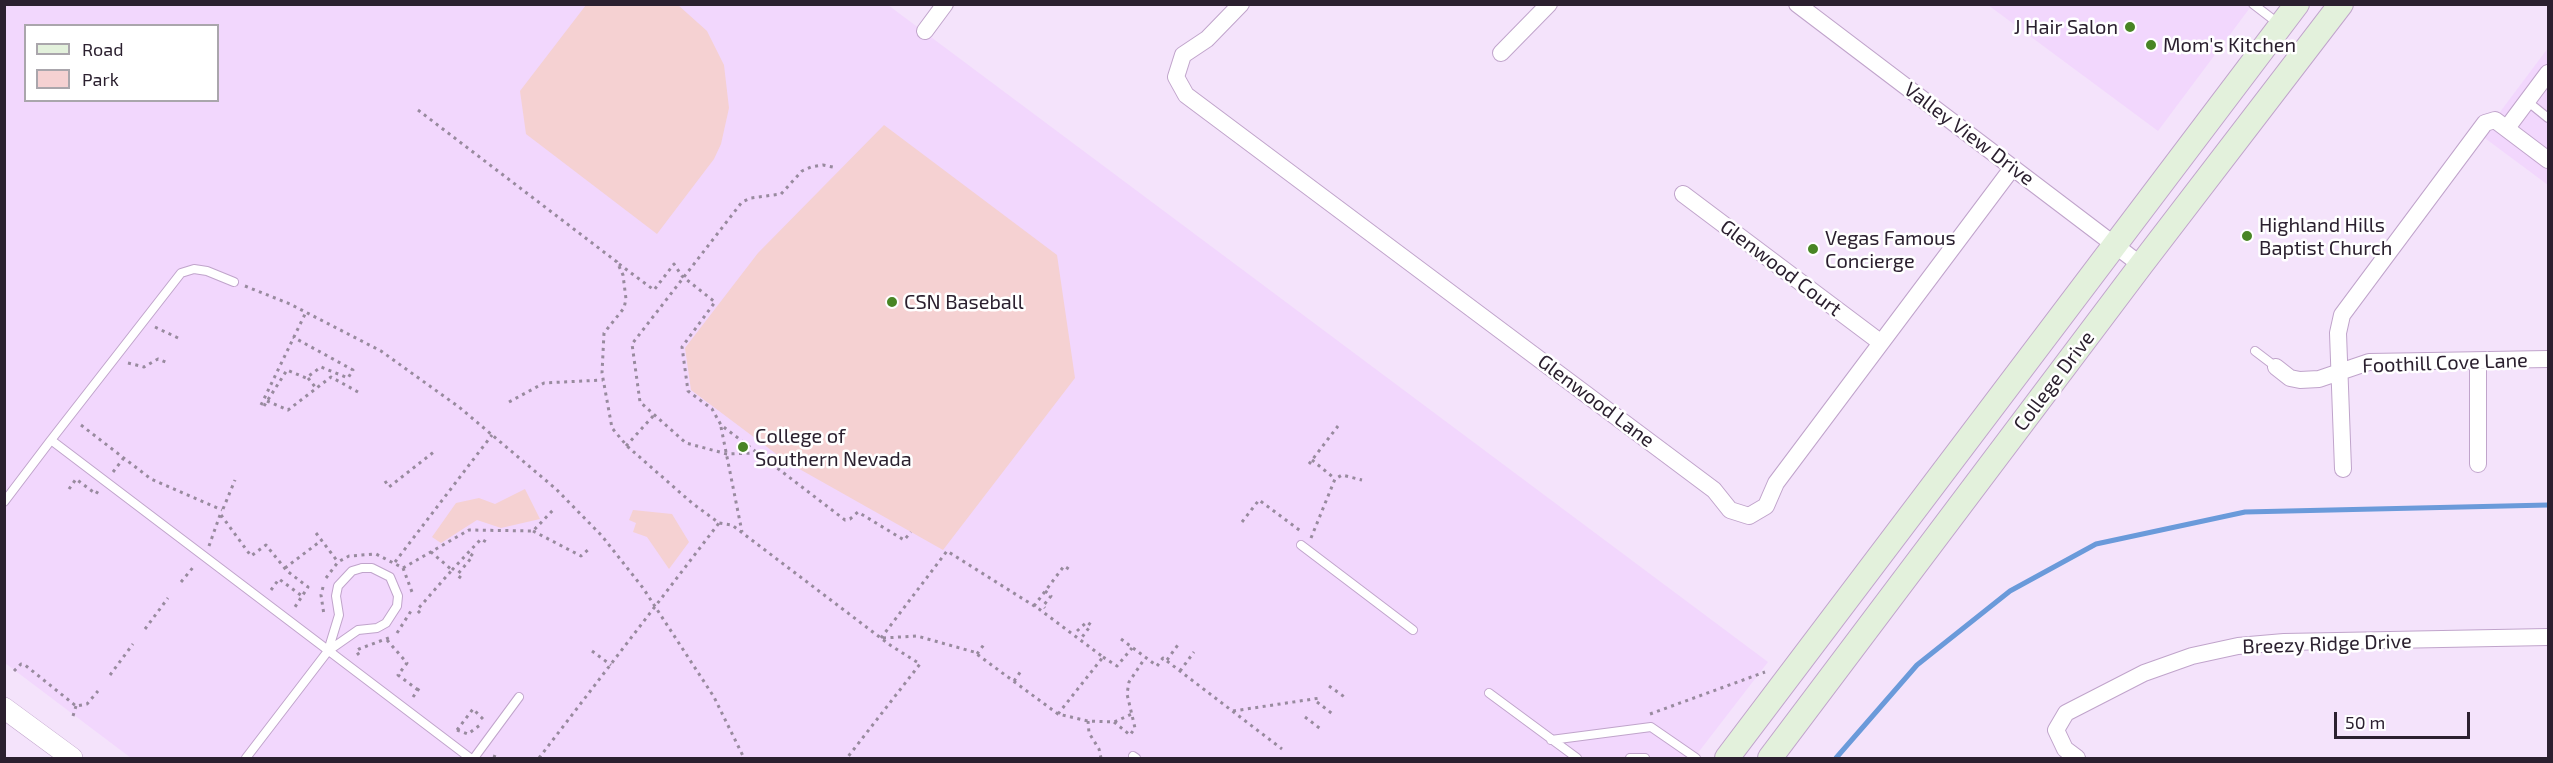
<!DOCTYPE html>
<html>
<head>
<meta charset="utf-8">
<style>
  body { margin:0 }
  #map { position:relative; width:2553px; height:763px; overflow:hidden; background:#f4e3fb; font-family:"Exo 2",sans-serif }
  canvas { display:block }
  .frame { position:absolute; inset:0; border:6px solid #2b202f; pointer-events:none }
  .legend { position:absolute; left:24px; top:24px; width:195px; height:78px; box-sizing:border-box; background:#fff; border:2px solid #aaa6ac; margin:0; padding:8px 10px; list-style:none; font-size:18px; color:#2b202f }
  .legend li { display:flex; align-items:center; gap:12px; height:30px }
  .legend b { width:30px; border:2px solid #aaa6ac }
  .scale { position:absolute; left:2334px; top:712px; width:136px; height:27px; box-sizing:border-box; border:3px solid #2b202f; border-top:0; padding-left:8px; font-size:18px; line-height:21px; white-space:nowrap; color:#2b202f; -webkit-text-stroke:4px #fff; paint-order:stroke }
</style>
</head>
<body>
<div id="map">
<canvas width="2553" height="763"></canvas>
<div class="frame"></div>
<ul class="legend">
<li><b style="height:8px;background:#e3f1dc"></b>Road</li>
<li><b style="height:16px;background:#f5d1d2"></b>Park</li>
</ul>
<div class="scale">50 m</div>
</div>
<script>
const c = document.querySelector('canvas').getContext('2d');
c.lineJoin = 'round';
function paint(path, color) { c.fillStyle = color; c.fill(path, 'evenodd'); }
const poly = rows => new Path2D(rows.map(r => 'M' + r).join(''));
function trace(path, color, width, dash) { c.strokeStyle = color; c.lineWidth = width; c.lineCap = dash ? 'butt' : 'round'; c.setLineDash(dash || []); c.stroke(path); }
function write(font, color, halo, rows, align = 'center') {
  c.font = font + ' "Exo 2",sans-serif'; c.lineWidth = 5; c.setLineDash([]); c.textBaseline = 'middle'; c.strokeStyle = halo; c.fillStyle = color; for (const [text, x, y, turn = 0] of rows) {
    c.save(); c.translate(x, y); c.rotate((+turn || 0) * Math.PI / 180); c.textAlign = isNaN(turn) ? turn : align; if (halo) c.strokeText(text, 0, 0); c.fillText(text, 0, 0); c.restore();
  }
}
paint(poly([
  [4,5,888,5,1768,662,1694,758,131,758,5,663],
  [26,26,218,26,218,100,26,100],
  [1988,5,2252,5,2158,131],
  [2548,48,2548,185,2482,136]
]), '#f2d7fd');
paint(poly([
  [586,5,678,5,707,31,724,65,729,108,721,144,714,159,657,234,526,134,520,91],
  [884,125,1057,255,1075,378,943,550,787,462,691,390,685,348,758,253],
  [525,489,540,519,501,528,477,520,441,543,432,537,456,503,479,498,495,504],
  [633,510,672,514,689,542,669,569,647,537,633,532,636,523,629,520]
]), '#f5d1d2');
trace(poly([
  [1836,758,1917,665,2010,591,2096,544,2245,512,2548,505]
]), '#6a9ada', 5);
const service = poly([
  [2253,4,2279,24],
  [2527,101,2548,118],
  [2255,351,2276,367],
  [51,440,181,273,194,269,207,271,234,282],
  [4,502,51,440,470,758],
  [1301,545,1413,630],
  [362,568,372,568,390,577,398,596,397,606,386,623,377,628,358,630,328,651,339,615,336,596,338,586,352,571,362,568],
  [1489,693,1577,758],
  [1551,740,1651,727,1696,758],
  [1133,756,1136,758],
  [246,758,328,651],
  [474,758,519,697],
  [1630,758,1645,758]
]);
const minor = poly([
  [1241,4,1207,39,1183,55,1176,77,1186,95,1714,490,1730,510,1749,516,1766,506,1776,483,2013,167],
  [1797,4,2141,265],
  [925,31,945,4],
  [1501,53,1549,4],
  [2507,128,2548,73],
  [1683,194,1880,342],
  [2478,361,2478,464],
  [2276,367,2290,378,2300,380,2319,379,2369,362,2548,359],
  [2343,469,2338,333,2342,315,2485,123,2495,120,2548,160],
  [2077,758,2065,749,2056,730,2066,713,2144,673,2192,656,2238,646,2284,642,2548,637]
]);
const tertiary = poly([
  [4,708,72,758]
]);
const secondary = poly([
  [1727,758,2297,4],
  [1770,758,2141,265,2341,4]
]);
trace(service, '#c0a4cb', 10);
trace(minor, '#c0a4cb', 18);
trace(tertiary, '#c0a4cb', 22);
trace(secondary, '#c0a4cb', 26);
trace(poly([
  [418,110,617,262,623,275,626,299,624,308,604,333,602,373,612,428,627,446,692,503,719,523,732,525,890,645,920,664,847,758],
  [619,264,654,290,674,264,682,276,715,302,682,347,688,391,712,409,721,425,845,520,850,519,858,512,904,540,911,532],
  [245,286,290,304,381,351,459,407,556,489,602,536,643,588,714,697,744,758],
  [155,327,178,338],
  [128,363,144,367,158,359,168,363],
  [308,378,316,388],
  [267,401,288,410,331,377,358,392],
  [509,402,544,383,603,380],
  [261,405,306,312],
  [264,406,287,370,306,378,321,367,348,378,353,370,293,337],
  [81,425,151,479,222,510],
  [721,427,742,532],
  [626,446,654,415],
  [757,453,727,454,686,443,640,402,632,344,742,202,751,198,781,194,802,171,811,167,823,165,837,168],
  [1312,460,1334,478],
  [1309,464,1338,426],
  [113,472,123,459],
  [385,481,389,487,435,451],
  [69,489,76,479,96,494,98,491],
  [223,509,235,480],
  [221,515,251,556,266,545,287,571,308,587,295,607],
  [1242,522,1259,500,1302,532],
  [533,531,581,556,590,548],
  [316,533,338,562],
  [1311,538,1335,479,1342,475,1362,480],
  [209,546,220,515],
  [395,562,492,435],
  [285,568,322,540],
  [403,568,469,530,533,531,554,509],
  [452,570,481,539,488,543],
  [326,578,338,562,349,556,376,554,403,568,412,592],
  [461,578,457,575,473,556,468,552],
  [181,582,195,565],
  [323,587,321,595,324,615],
  [271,590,279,579,302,596],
  [1045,591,1051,596,1043,606,1045,608],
  [1034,606,1064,566,1072,571],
  [420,613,417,610,452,570,431,552],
  [145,629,168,598],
  [1077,631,1087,622,1091,625,1080,640],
  [397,633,411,611],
  [881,638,947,551,1039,609,1103,657,1058,714],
  [883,638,917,636,974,652,1058,714,1088,721,1114,722,1132,714],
  [1121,639,1157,666,1163,658,1282,749],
  [387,640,407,663,398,675,418,690],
  [592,651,611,665],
  [977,654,985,643],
  [359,655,356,651,359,649,391,637],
  [1103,657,1117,666,1132,648],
  [1167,660,1180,642],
  [14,671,21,664,25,665,76,706,87,704,98,691],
  [1180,671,1194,652],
  [110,675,133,644],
  [1014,681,1021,671],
  [1329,686,1346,698],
  [413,697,420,687],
  [1317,702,1334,715],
  [1233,711,1320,698],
  [1650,714,1765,672],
  [73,716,76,706],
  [1305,717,1322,730],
  [1088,721,1089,733,1099,749,1101,758],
  [1114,722,1130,735,1135,728,1127,694,1129,682,1145,658],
  [457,730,473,709,484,720],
  [457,730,468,734,480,725],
  [493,756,500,758],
  [539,758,719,523]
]), '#988a9e', 3, [3, 4.5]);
trace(service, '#fff', 8);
trace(minor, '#fff', 16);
trace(tertiary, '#fff', 21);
trace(secondary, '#e3f1dc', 24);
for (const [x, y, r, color] of [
  [2130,27,6,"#488524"],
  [2151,45,6,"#488524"],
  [2247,236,6,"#488524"],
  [1813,249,6,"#488524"],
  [892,302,6,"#488524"],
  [743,447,6,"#488524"]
]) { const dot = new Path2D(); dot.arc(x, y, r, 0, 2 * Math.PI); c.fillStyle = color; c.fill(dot); trace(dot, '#fff', 2); }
write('20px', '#2b202f', '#fff', [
  ["J Hair Salon",2118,27,"right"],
  ["Mom's Kitchen",2163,45],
  ["Highland Hills",2259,225],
  ["Baptist Church",2259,248],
  ["Vegas Famous",1825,238],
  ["Concierge",1825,261],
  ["CSN Baseball",904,302],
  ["College of",755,436],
  ["Southern Nevada",755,459]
], 'left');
write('20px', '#2b202f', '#fff', [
  ["Valley View Drive",1969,134,37],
  ["Glenwood Court",1781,268,37],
  ["Foothill Cove Lane",2445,363,-2],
  ["College Drive",2054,381,-53],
  ["Glenwood Lane",1596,401,37],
  ["Breezy Ridge Drive",2327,644,-2]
]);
</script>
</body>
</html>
